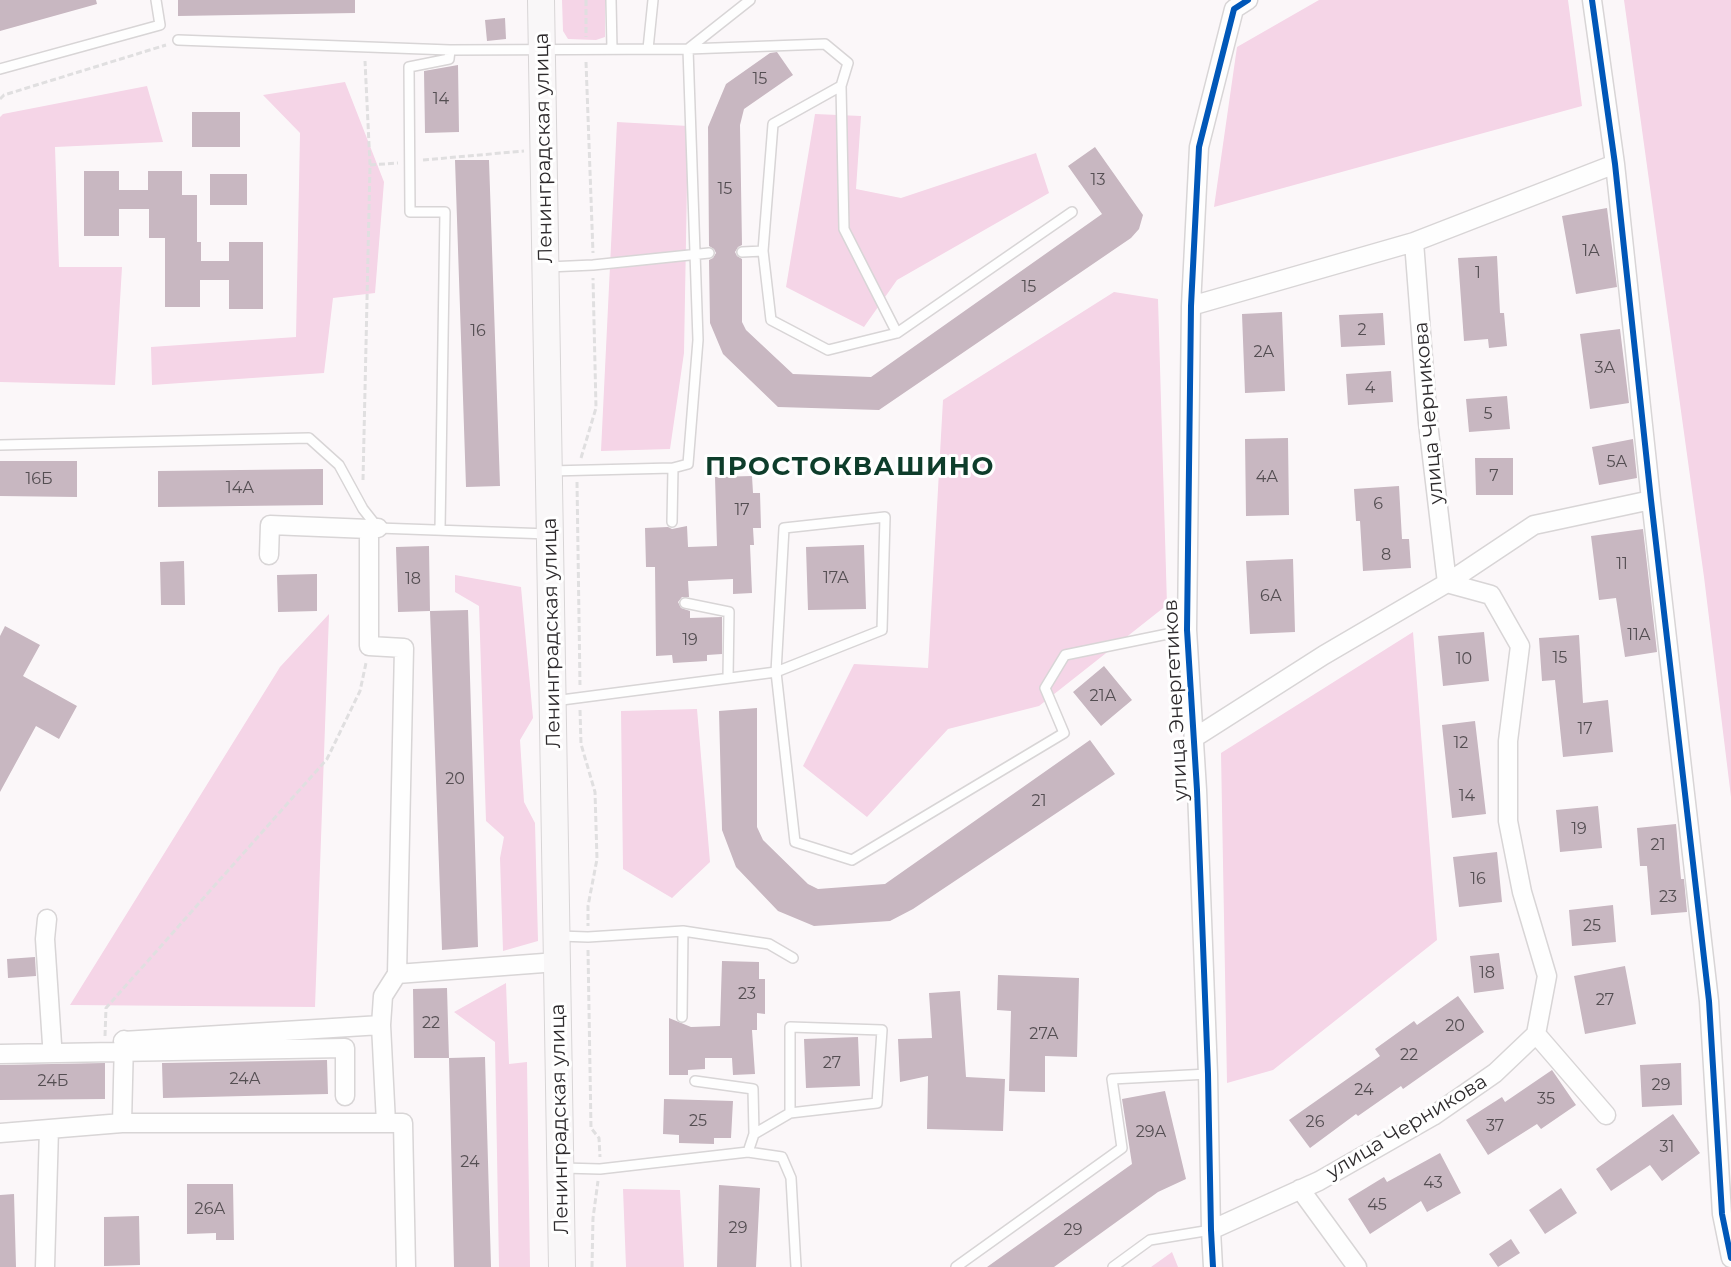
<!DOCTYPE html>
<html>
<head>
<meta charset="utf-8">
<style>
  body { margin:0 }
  canvas { display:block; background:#fbf7f9 }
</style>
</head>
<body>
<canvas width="1731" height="1267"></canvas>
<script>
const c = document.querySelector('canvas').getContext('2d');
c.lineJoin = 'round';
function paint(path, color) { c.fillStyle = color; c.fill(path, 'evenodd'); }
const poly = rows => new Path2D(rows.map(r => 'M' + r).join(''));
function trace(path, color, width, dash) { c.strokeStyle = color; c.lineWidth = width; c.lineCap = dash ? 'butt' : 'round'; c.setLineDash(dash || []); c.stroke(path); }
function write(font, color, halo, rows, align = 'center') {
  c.font = font + ' Montserrat,sans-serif'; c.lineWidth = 6; c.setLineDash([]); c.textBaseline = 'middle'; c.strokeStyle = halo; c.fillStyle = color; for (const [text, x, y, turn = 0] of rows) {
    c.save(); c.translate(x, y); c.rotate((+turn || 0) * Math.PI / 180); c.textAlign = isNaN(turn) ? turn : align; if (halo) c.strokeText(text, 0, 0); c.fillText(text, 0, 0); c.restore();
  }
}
paint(poly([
  [562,0,605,0,605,37,596,40,568,39,563,31],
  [1319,0,1568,0,1582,106,1214,207,1237,47],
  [1624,0,1731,0,1731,797,1704,577],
  [345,82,384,182,375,293,333,298,324,373,152,385,151,347,296,337,300,133,263,95],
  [147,86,163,142,55,147,59,267,122,267,115,385,0,382,0,117,3,114],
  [815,114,861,116,856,189,901,198,1036,153,1049,193,897,280,864,327,786,287],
  [617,122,688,126,684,353,670,449,601,451],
  [1114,292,1158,299,1167,605,1039,706,948,729,867,817,803,766,854,664,928,668,943,400],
  [455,575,521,587,533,718,520,740,524,802,535,823,538,941,503,951,500,858,504,837,486,821,479,606,455,592],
  [329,614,315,1007,70,1005,280,667],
  [1413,632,1437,940,1273,1070,1227,1083,1221,753],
  [697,709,710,862,672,898,623,869,621,711],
  [506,983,509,1064,527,1062,530,1267,499,1267,495,1042,454,1012],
  [623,1189,680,1190,684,1267,626,1267],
  [1172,1252,1178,1267,1151,1267]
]), '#f5d5e7');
paint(poly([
  [0,0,96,0,97,4,0,31],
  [178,0,355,0,355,13,178,16],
  [505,18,506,39,487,41,485,20],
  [777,52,793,75,744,109,740,125,742,245,738,247,735,252,737,256,742,259,742,322,746,330,793,374,871,377,1102,214,1068,166,1095,147,1143,215,1139,229,1131,238,879,410,778,407,723,354,710,323,709,260,713,258,716,253,714,249,709,246,708,127,726,84,770,53],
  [458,65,459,132,425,133,424,71],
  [192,112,240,112,240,147,192,147],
  [455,160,489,160,500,486,466,487],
  [84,171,119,171,119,190,148,190,148,171,182,171,182,195,197,195,197,242,201,242,201,261,229,261,229,242,263,242,263,309,229,309,229,280,200,280,200,307,165,307,165,238,149,238,149,209,119,209,119,236,84,236],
  [210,174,247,174,247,205,210,205],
  [1607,208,1617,287,1576,294,1562,216],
  [1497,256,1500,313,1504,313,1507,346,1489,348,1488,339,1464,341,1458,258],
  [1282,312,1285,391,1245,393,1242,314],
  [1383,313,1385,345,1341,347,1339,315],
  [1620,329,1629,403,1590,409,1580,334],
  [1391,371,1393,402,1348,405,1346,374],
  [1507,396,1510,429,1469,432,1466,399],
  [1288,438,1289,515,1246,516,1245,439],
  [1633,439,1637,478,1599,485,1592,447],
  [1475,458,1513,458,1513,495,1476,495],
  [0,461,77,461,77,497,0,496],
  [323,469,323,505,158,507,158,471],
  [752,476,753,493,760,493,761,528,753,528,754,545,750,545,752,593,733,594,733,579,688,581,689,597,682,597,678,602,681,608,690,611,690,618,722,617,722,654,707,655,707,661,673,663,672,655,656,656,655,567,646,567,645,528,668,527,672,529,687,526,688,547,717,546,715,477],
  [1399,486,1402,539,1409,539,1411,568,1363,571,1360,521,1356,521,1354,489],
  [1643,529,1657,652,1625,657,1616,598,1599,600,1591,536],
  [864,545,866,609,808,610,806,547],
  [429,546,430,611,398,612,396,547],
  [1293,559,1295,632,1250,634,1246,561],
  [184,561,185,605,161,605,160,562],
  [317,574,317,611,278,612,277,575],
  [468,610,478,947,442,950,430,611],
  [5,626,40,645,23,676,77,706,59,739,36,726,0,792,0,636],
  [1484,632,1489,681,1443,686,1438,636],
  [1579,635,1583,703,1608,700,1613,752,1563,757,1555,680,1542,681,1539,638],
  [1104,666,1132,700,1101,726,1073,692],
  [757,708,757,827,763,840,808,884,818,889,885,884,1090,740,1115,774,913,909,890,921,814,926,778,911,736,867,722,830,719,711],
  [1475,721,1486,814,1452,818,1442,725],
  [1598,806,1602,848,1560,852,1556,810],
  [1676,824,1681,879,1684,879,1687,912,1651,915,1647,866,1640,866,1637,828],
  [1497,852,1502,902,1459,907,1453,857],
  [1613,905,1616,942,1572,946,1569,910],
  [1499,953,1504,989,1474,993,1470,956],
  [35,957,36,976,8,978,7,959],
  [722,961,759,962,759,979,765,979,765,1014,757,1013,757,1030,752,1030,755,1074,733,1075,732,1058,705,1058,705,1069,688,1070,688,1075,669,1075,669,1018,691,1027,720,1026],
  [1625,966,1636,1024,1585,1034,1574,976],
  [998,975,1079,978,1077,1057,1045,1056,1045,1092,1009,1091,1011,1011,997,1010],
  [447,988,449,1058,414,1058,413,989],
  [960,991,966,1077,1005,1079,1003,1131,927,1129,928,1076,900,1082,898,1039,932,1038,929,993],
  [1458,996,1484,1032,1403,1089,1401,1086,1358,1116,1356,1114,1310,1148,1289,1120,1380,1056,1375,1049,1414,1021,1417,1025],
  [858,1037,860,1086,806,1088,804,1039],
  [485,1057,491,1267,454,1267,449,1058],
  [327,1060,328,1094,163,1098,162,1063],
  [105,1063,105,1099,0,1100,0,1065],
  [1681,1063,1682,1105,1642,1107,1640,1065],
  [1552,1070,1576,1105,1541,1129,1537,1124,1488,1155,1466,1120,1502,1097,1505,1102],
  [1165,1091,1186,1179,1158,1192,1054,1267,987,1267,1132,1164,1122,1099],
  [664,1099,733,1101,731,1138,714,1138,714,1144,679,1143,679,1135,663,1134],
  [1673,1114,1700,1153,1662,1181,1650,1165,1611,1191,1596,1169],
  [1440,1153,1461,1193,1427,1212,1421,1201,1370,1234,1348,1199,1384,1177,1387,1182],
  [187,1184,233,1184,234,1240,216,1240,216,1233,187,1234],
  [719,1185,760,1188,756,1267,717,1267],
  [1561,1188,1577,1213,1545,1234,1529,1210],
  [14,1194,16,1267,0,1267,0,1195],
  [139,1216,140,1265,104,1266,104,1217],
  [1511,1239,1520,1253,1498,1267,1489,1254]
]), '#c8b7c1');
const lane = poly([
  [611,0,612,49],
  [178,40,450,50,688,49,825,44,848,63,841,86,844,229,897,333],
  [648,49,653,0],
  [0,69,160,25,156,0],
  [841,86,773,124,763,251,771,320,828,350,897,333,1072,212],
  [742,252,763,251],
  [548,267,593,265,709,253],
  [0,445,309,438,339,465,363,509,378,528,549,534],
  [673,468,688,464,698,340,688,49,750,0],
  [550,471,673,468,672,522],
  [440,530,445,212,410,212,409,67,449,59,450,50],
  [685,603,729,612,728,678],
  [554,701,776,672,882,630,885,517,784,528,776,672,795,842,852,860,1064,733,1045,688,1065,655,1187,630],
  [683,931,769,944,793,958],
  [559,936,588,937,683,931,682,1017],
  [695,1081,753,1089,754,1134,748,1152],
  [754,1134,790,1113,877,1103,882,1030,790,1027,790,1113],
  [563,1168,600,1169,748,1152,782,1157,791,1178,796,1267],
  [956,1267,1122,1148,1112,1079,1208,1074],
  [1113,1267,1150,1240,1211,1230]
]);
const street = poly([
  [1592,0,1615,164,1651,500,1709,1001,1722,1214,1731,1258],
  [1191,306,1414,242,1615,164],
  [378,528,369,529,369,646,404,648,397,974],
  [269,555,270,525,369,529],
  [1194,738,1324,655,1447,583,1534,525,1651,500],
  [47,919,45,939,52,1044],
  [1536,1034,1606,1115],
  [123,1041,381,1025],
  [0,1054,345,1048,345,1096],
  [122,1123,124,1040],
  [386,1123,381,1025,383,996,397,974,557,962],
  [0,1133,122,1123,403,1123,406,1267],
  [1300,1189,1357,1267],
  [1211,1230,1319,1181,1433,1116,1495,1073,1536,1034,1547,976,1522,892,1508,821,1508,741,1520,646,1491,595,1447,583,1428,423,1414,242],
  [45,1267,49,1129],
  [1213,1267,1211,1230,1208,1074,1197,790,1187,630,1191,306,1199,147,1234,9,1248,0]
]);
const secondary = poly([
  [541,0,562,1267]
]);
trace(lane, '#d8d5d6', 12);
trace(street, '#d8d5d6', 21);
trace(secondary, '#d8d5d6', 28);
trace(poly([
  [586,0,586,37],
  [586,62,593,253],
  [0,99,4,95,166,45],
  [423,160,524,151],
  [370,165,398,163],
  [581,458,596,408,593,278],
  [363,480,370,165,365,61],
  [577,482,580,685],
  [580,710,581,744,595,792,597,859,588,906,588,926],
  [588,950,591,1128,599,1138,600,1157],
  [105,1036,106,1008,327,759,360,691,366,663],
  [592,1267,593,1218,598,1181]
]), '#e0dfe0', 3, [6, 3]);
trace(lane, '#fefefe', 9);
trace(street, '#fefefe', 18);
trace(secondary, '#f9f7f8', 26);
trace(poly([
  [1592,0,1615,164,1651,500,1709,1001,1722,1214,1731,1258],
  [1213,1267,1211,1230,1208,1074,1197,790,1187,630,1191,306,1199,147,1234,9,1248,0]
]), '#0057b8', 6);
write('16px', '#544e52', null, [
  ["15",760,79],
  ["14",441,99],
  ["13",1098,180],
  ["15",725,189],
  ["1А",1591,251],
  ["1",1478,273],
  ["15",1029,287],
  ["2",1362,330],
  ["16",478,331],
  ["2А",1264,352],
  ["3А",1605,368],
  ["4",1370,388],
  ["5",1488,414],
  ["5А",1617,462],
  ["7",1494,476],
  ["4А",1267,477],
  ["16Б",39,479],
  ["14А",240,488],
  ["6",1378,504],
  ["17",742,510],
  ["8",1386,555],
  ["11",1622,564],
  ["17А",836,578],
  ["18",413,579],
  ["6А",1271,596],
  ["11А",1639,635],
  ["19",690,640],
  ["15",1560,658],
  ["10",1464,659],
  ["21А",1103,696],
  ["17",1585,729],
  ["12",1461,743],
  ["20",455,779],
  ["14",1467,796],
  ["21",1039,801],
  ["19",1579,829],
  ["21",1658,845],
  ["16",1478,879],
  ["23",1668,897],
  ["25",1592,926],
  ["18",1487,973],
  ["23",747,994],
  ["27",1605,1000],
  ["22",431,1023],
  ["20",1455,1026],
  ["27А",1044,1034],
  ["22",1409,1055],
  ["27",832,1063],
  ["24А",245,1079],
  ["24Б",53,1081],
  ["29",1661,1085],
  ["24",1364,1090],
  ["35",1546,1099],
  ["25",698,1121],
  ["26",1315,1122],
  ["37",1495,1126],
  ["29А",1151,1132],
  ["31",1667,1147],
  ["24",470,1162],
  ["43",1433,1183],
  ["45",1377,1205],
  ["26А",210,1209],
  ["29",738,1228],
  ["29",1073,1230]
]);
write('20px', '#2e2b2d', '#fff', [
  ["Ленинградская улица",544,148,-91],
  ["улица Черникова",1429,413,-95],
  ["Ленинградская улица",552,633,-91],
  ["улица Энергетиков",1176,700,-93],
  ["Ленинградская улица",560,1119,-91],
  ["улица Черникова",1407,1127,-31]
]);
c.letterSpacing = '1.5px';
write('bold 26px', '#0e3d2b', '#fff', [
  ["ПРОСТОКВАШИНО",850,467]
]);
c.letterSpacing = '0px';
</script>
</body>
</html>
